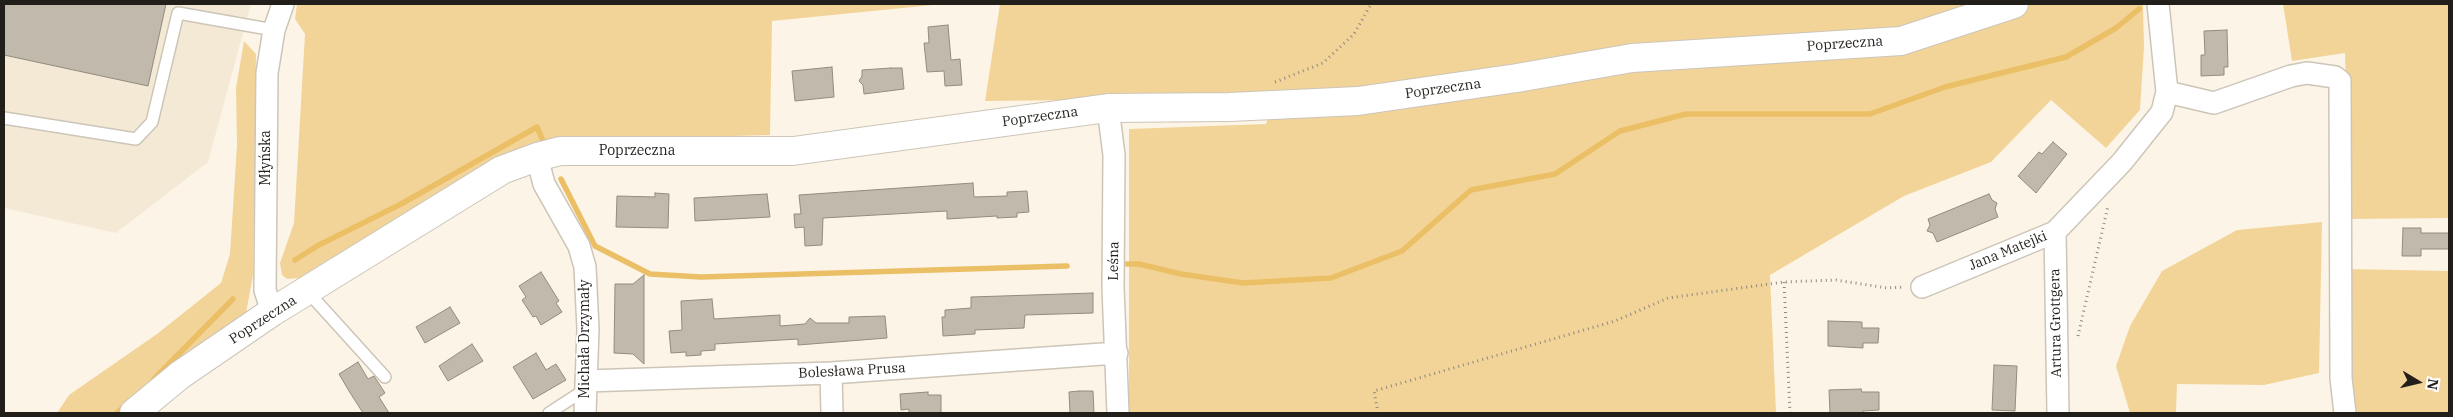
<!DOCTYPE html>
<html>
<head>
<meta charset="utf-8">
<style>
  body { margin:0 }
  #map { position:relative; width:2453px; height:417px; overflow:hidden; background:#fcf5e7; font-family:"IBM Plex Serif",serif }
  canvas { display:block }
  .frame { position:absolute; inset:0; border:5px solid #221f1a; pointer-events:none }
  .north { position:absolute; left:2393px; top:357px; width:50px; height:50px; -webkit-text-stroke:4px #fff; paint-order:stroke; rotate:99deg; font-size:14px; font-weight:700; line-height:20px; text-align:center; color:#221f1a }
  .north::after { content:''; display:block; margin:auto; width:18px; height:22px; background:#221f1a; clip-path:polygon(50% 0,100% 100%,50% 72%,0 100%) }
</style>
</head>
<body>
<div id="map">
<canvas width="2453" height="417"></canvas>
<div class="frame"></div>
<div class="north">N</div>
</div>
<script>
const c = document.querySelector('canvas').getContext('2d');
c.lineJoin = 'round';
function paint(path, color) { c.fillStyle = color; c.fill(path, 'evenodd'); }
const poly = rows => new Path2D(rows.map(r => 'M' + r).join(''));
function trace(path, color, width, dash) { c.strokeStyle = color; c.lineWidth = width; c.lineCap = dash ? 'butt' : 'round'; c.setLineDash(dash || []); c.stroke(path); }
function write(font, color, halo, rows, align = 'center') {
  c.font = font + ' "IBM Plex Serif",serif'; c.lineWidth = 4; c.setLineDash([]); c.textBaseline = 'middle'; c.strokeStyle = halo; c.fillStyle = color; for (const [text, x, y, turn = 0] of rows) {
    c.save(); c.translate(x, y); c.rotate((+turn || 0) * Math.PI / 180); c.textAlign = isNaN(turn) ? turn : align; if (halo) c.strokeText(text, 0, 0); c.fillText(text, 0, 0); c.restore();
  }
}
paint(poly([
  [4,4,251,4,208,162,116,233,4,208]
]), '#f4e9d5');
paint(poly([
  [297,4,943,4,772,21,770,135,555,141,335,264,331,258,299,278,287,279,282,275,280,263,294,223,305,34,295,19],
  [1000,4,2143,4,2144,47,2140,110,2106,148,2051,100,1991,162,1904,196,1770,275,1776,413,1129,413,1129,129,1266,124,1273,98,985,101],
  [2283,4,2449,4,2449,218,2349,219,2345,53,2292,61],
  [244,41,256,54,253,275,245,319,125,413,57,413,69,395,157,334,221,283,230,254,237,145,236,88],
  [2322,222,2319,373,2264,385,2177,384,2176,413,2130,413,2116,366,2130,326,2162,271,2237,230],
  [2348,269,2449,271,2449,413,2350,413]
]), '#f3d498');
trace(poly([
  [561,179,595,246,650,274,701,277,1067,266],
  [295,260,317,246,401,204,537,127,543,141],
  [1127,264,1139,264,1181,274,1243,283,1331,278,1402,251,1471,190,1555,174,1620,131,1686,114,1870,114,1945,87,2066,57,2116,28,2139,9],
  [154,379,233,299],
  [117,413,127,404]
]), '#ebbf66', 5.5);
const building = poly([
  [4,4,166,4,148,86,4,55,4,4],
  [948,25,951,60,960,59,962,85,945,86,944,71,927,72,924,43,929,43,928,27,948,25],
  [2227,30,2228,67,2224,67,2224,75,2201,76,2201,55,2205,55,2204,31,2227,30],
  [832,67,834,97,795,101,792,71,832,67],
  [891,68,902,68,904,89,864,94,863,85,859,81,862,76,862,70,891,68],
  [2053,142,2067,154,2036,193,2018,176,2039,152,2042,154,2053,142],
  [973,183,974,197,1007,196,1007,192,1027,191,1029,212,1017,213,1017,217,997,218,997,216,947,219,947,211,823,218,822,245,805,246,804,227,795,228,794,214,801,214,799,195,973,183],
  [655,193,669,194,668,228,616,227,617,196,655,197,655,193],
  [767,194,770,217,695,221,694,198,767,194],
  [1989,194,1992,200,1997,203,1995,209,1998,217,1937,242,1933,233,1927,231,1930,225,1928,219,1989,194],
  [2403,228,2421,228,2421,233,2449,233,2449,249,2421,249,2421,256,2402,256,2403,228],
  [541,272,559,301,556,303,562,312,541,325,536,316,533,317,522,300,526,297,519,286,541,272],
  [644,275,644,364,633,354,614,353,615,284,633,284,644,275],
  [1093,293,1093,313,1025,315,1024,328,975,330,975,334,943,336,942,317,945,317,945,310,971,308,971,297,1093,293],
  [712,299,714,319,780,315,780,326,805,324,810,318,816,323,849,323,849,317,885,316,887,338,798,345,798,339,715,344,715,350,701,351,701,355,686,356,686,352,671,353,669,331,682,330,681,301,712,299],
  [450,307,460,323,425,343,416,327,450,307],
  [1828,321,1862,322,1862,328,1879,328,1878,343,1863,343,1863,348,1828,346,1828,321],
  [472,344,483,361,448,381,439,366,472,344],
  [536,353,546,370,556,364,566,380,533,399,513,367,536,353],
  [358,362,368,379,374,376,385,393,379,397,389,413,363,413,349,391,339,374,358,362],
  [1994,365,2017,366,2015,411,1992,410,1994,365],
  [1861,389,1862,392,1879,392,1879,410,1863,411,1863,413,1830,413,1829,390,1861,389],
  [1079,391,1093,391,1094,413,1070,413,1069,392,1079,391],
  [928,392,928,395,941,395,941,413,909,413,909,409,901,410,900,394,928,392]
]);
paint(building, '#c0b9ac');
trace(building, '#928b7f', 1);
const lane = poly([
  [4,118,136,139,152,122,178,13,274,30],
  [308,292,385,377],
  [549,413,586,389]
]);
const street = poly([
  [2167,92,2214,103,2291,76,2307,73,2335,77,2340,81,2341,378,2345,413],
  [1108,108,1114,155,1113,288,1118,413],
  [537,157,544,184,579,246,585,267,588,329,585,413],
  [2055,232,2058,413],
  [1922,287,2055,232,2122,162,2162,112,2167,92,2158,4],
  [272,312,265,290,267,73,274,30,283,4],
  [831,373,832,413],
  [586,381,831,373,1117,353]
]);
const secondary = poly([
  [134,413,180,375,272,312,502,170,537,157,560,151,793,151,1108,108,1230,107,1358,101,1517,78,1632,58,1901,41,2014,4]
]);
trace(lane, '#ccc5b8', 14);
trace(street, '#ccc5b8', 24);
trace(secondary, '#ccc5b8', 30);
trace(poly([
  [1275,82,1323,63,1354,34,1371,4],
  [1784,282,1790,413],
  [2078,336,2108,206],
  [1378,413,1374,391,1615,321,1668,298,1784,282,1836,280,1887,288,1904,287]
]), '#8e897f', 3, [1, 4]);
trace(lane, '#fff', 11);
trace(street, '#fff', 21);
trace(secondary, '#fff', 28);
write('14px', '#221f1a', '#fff', [
  ["Poprzeczna",1845,44,-4],
  ["Poprzeczna",1443,89,-8],
  ["Poprzeczna",1040,117,-8],
  ["Poprzeczna",637,151],
  ["Młyńska",266,158,-90],
  ["Jana Matejki",2008,251,-22],
  ["Leśna",1114,261,-89],
  ["Poprzeczna",263,320,-33],
  ["Artura Grottgera",2056,323,-91],
  ["Michała Drzymały",585,339,-90],
  ["Bolesława Prusa",852,371,-3]
]);
</script>
</body>
</html>
